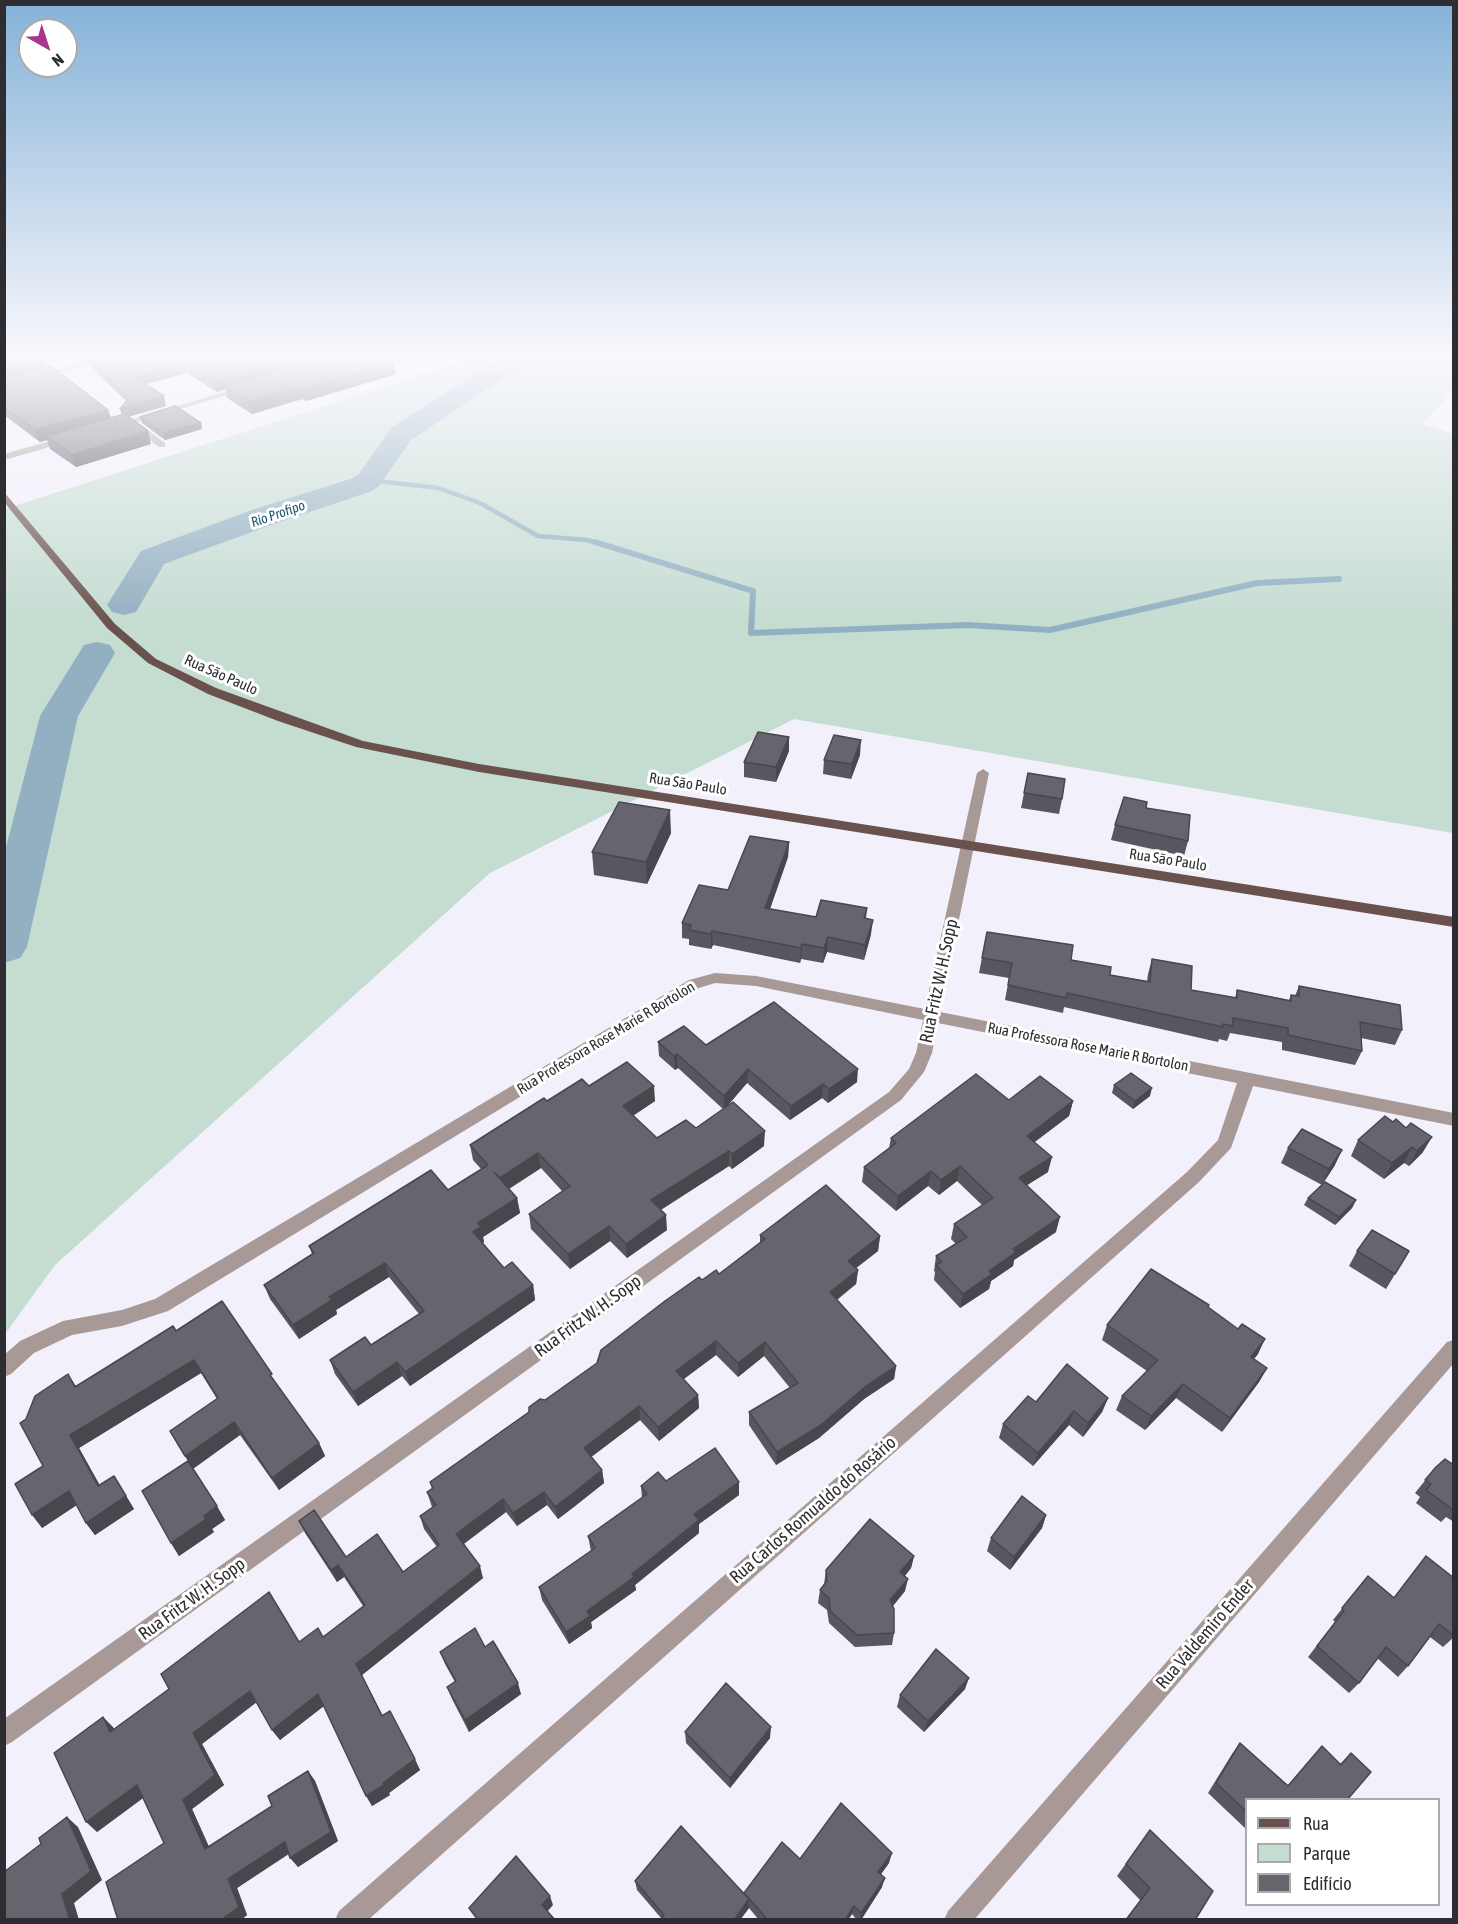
<!DOCTYPE html>
<html>
<head>
<meta charset="utf-8">
<style>
  body { margin:0 }
  #map { position:relative; width:1458px; height:1924px; overflow:hidden; background:#f1f0fb; font-family:"Asap Condensed",sans-serif }
  canvas { display:block }
  .frame { position:absolute; inset:0; border:6px solid #2e2e32; pointer-events:none }
  .legend { position:absolute; left:1245px; top:1798px; width:195px; height:108px; box-sizing:border-box; background:#fff; border:2px solid #ababad; margin:0; padding:8px 10px; list-style:none; font-size:18px; color:#2e2e32 }
  .legend li { display:flex; align-items:center; gap:12px; height:30px }
  .legend b { width:30px; border:2px solid #ababad }
  .north { position:absolute; left:18px; top:18px; width:60px; height:60px; box-sizing:border-box; background:#fff; border:2px solid #ababad; border-radius:50%; rotate:141deg; font-size:16px; font-weight:700; line-height:24px; text-align:center; color:#2e2e32 }
  .north::after { content:''; display:block; margin:auto; width:21px; height:27px; background:#a83691; clip-path:polygon(50% 0,100% 100%,50% 72%,0 100%) }
</style>
</head>
<body>
<div id="map">
<canvas width="1458" height="1924"></canvas>
<div class="frame"></div>
<ul class="legend">
<li><b style="height:8px;background:#6a514d"></b>Rua</li>
<li><b style="height:16px;background:#c5dcd1"></b>Parque</li>
<li><b style="height:16px;background:#66656e"></b>Edifício</li>
</ul>
<div class="north">N</div>
</div>
<script>
const c = document.querySelector('canvas').getContext('2d');
c.lineJoin = 'round';
function paint(path, color) { c.fillStyle = color; c.fill(path, 'evenodd'); }
const poly = rows => new Path2D(rows.map(r => 'M' + r).join(''));
function trace(path, color, width, dash) { c.strokeStyle = color; c.lineWidth = width; c.lineCap = dash ? 'butt' : 'round'; c.setLineDash(dash || []); c.stroke(path); }
function write(font, color, halo, rows, align = 'center') {
  c.font = font + ' "Asap Condensed",sans-serif'; c.lineWidth = 6; c.setLineDash([]); c.textBaseline = 'middle'; c.strokeStyle = halo; c.fillStyle = color; for (const [text, x, y, turn = 0] of rows) {
    c.save(); c.translate(x, y); c.rotate((+turn || 0) * Math.PI / 180); c.textAlign = isNaN(turn) ? turn : align; if (halo) c.strokeText(text, 0, 0); c.fillText(text, 0, 0); c.restore();
  }
}
paint(poly([
  [480,356,1127,358,1453,356,1453,391,1422,424,1453,434,1453,833,794,719,490,873,55,1265,5,1334,5,509]
]), '#c5dcd1');
trace(poly([
  [369,480,438,488,480,503,538,536,587,540,600,544]
]), '#92b0c1', 4.5);
trace(poly([
  [595,542,753,591,751,633,968,625,1050,630,1257,583,1339,579]
]), '#92b0c1', 6);
paint(poly([
  [504,356,534,356,530,361,411,440,379,486,372,491,271,525,164,564,136,612,124,615,112,612,107,605,141,551,249,511,350,479,359,474,391,428,504,356],
  [97,642,110,645,115,653,78,716,27,947,20,958,4,963,4,855,40,716,84,645,97,642]
]), '#92b0c1');
paint(poly([
  [111,356,124,356,4,388,4,383,111,356],
  [431,356,441,356,449,361,442,363,431,356],
  [241,387,248,389,137,422,165,443,165,447,159,447,129,424,114,429,110,426,241,387],
  [68,436,71,437,71,441,4,460,4,454,68,436],
  [983,769,989,773,940,1012,1454,1113,1454,1126,1253,1086,1231,1148,1199,1182,368,1920,335,1920,339,1911,1187,1172,1218,1140,1237,1083,938,1023,932,1053,924,1072,901,1100,12,1742,4,1746,4,1719,889,1092,909,1069,916,1053,923,1020,756,986,715,983,699,988,168,1311,122,1326,72,1335,34,1353,11,1374,4,1377,4,1355,20,1341,63,1321,122,1310,155,1299,689,980,715,973,756,976,925,1009,977,773,983,769],
  [1454,1340,1454,1363,974,1920,944,1920,948,1911,1447,1342,1454,1340]
]), '#a89996');
paint(poly([
  [4,492,115,624,156,659,216,688,363,741,479,764,1454,917,1454,927,479,772,356,747,278,721,208,694,148,663,107,628,4,502,4,492]
]), '#6a514d');
paint(poly([
  [4,356,43,359,46,367,108,410,111,418,122,415,126,401,91,367,89,359,84,360,80,356,383,356,394,362,396,374,306,401,302,399,252,414,227,398,225,389,217,392,187,373,145,384,164,396,166,406,128,417,151,444,76,467,50,449,47,440,40,442,4,415],
  [470,356,489,356,477,359],
  [140,417,201,423,202,429,165,440,142,423],
  [789,751,776,782,744,777,744,762],
  [860,755,851,779,823,774,824,760],
  [1028,773,1062,799,1059,814,1021,808],
  [1146,808,1188,841,1184,856,1111,840,1115,825],
  [671,833,647,884,594,875,592,852],
  [789,842,788,857,770,909,816,917,867,908,866,919,871,934,864,960,827,952,823,963,801,959,800,963,713,945,711,949,689,945,689,939,682,938,682,923,728,890],
  [987,932,1110,975,1147,981,1148,974,1152,959,1191,990,1235,998,1237,990,1289,1000,1291,995,1295,996,1299,986,1402,1030,1395,1045,1361,1038,1362,1051,1355,1065,1282,1050,1282,1042,1230,1033,1227,1041,1219,1039,1218,1042,1064,1007,1063,1013,1005,1000,1009,978,979,973],
  [658,1042,706,1045,857,1082,828,1103,822,1098,790,1120,747,1083,727,1106,764,1146,732,1169,729,1166,661,1210,667,1230,627,1258,610,1241,570,1269,531,1229,529,1214,562,1191,541,1168,509,1189,517,1198,520,1213,483,1237,484,1242,482,1243,504,1268,533,1285,535,1300,410,1386,402,1376,358,1406,335,1374,330,1360,371,1345,419,1314,389,1277,336,1310,337,1314,299,1339,270,1299,264,1285,312,1254,309,1246,448,1190,481,1169,473,1160,470,1145,547,1101,589,1086,655,1101,633,1116,657,1138,696,1128,723,1109,678,1068,675,1070,659,1056],
  [1114,1085,1150,1096,1133,1109,1112,1093],
  [1009,1100,1073,1101,1069,1116,1034,1142,1048,1172,1027,1185,1056,1232,1014,1260,1013,1266,991,1281,989,1289,960,1308,934,1280,935,1272,934,1271,936,1256,956,1244,951,1239,954,1224,982,1205,957,1181,939,1195,928,1186,896,1211,862,1182,864,1167,889,1148,891,1138],
  [1385,1116,1423,1152,1409,1166,1404,1163,1384,1179,1351,1156,1358,1140],
  [1288,1148,1335,1165,1322,1185,1281,1163],
  [1308,1198,1356,1200,1352,1208,1335,1225,1304,1205],
  [760,1235,880,1236,878,1251,856,1268,858,1270,856,1284,837,1300,896,1366,894,1379,864,1399,819,1438,776,1465,749,1425,749,1412,790,1388,764,1356,738,1377,716,1355,683,1379,698,1395,699,1408,659,1441,640,1420,591,1457,602,1470,604,1483,574,1507,558,1519,547,1505,517,1526,506,1512,464,1544,483,1578,362,1675,383,1716,420,1770,389,1793,390,1795,372,1806,324,1706,280,1740,272,1730,256,1702,202,1744,224,1785,192,1809,209,1847,272,1806,308,1771,315,1781,338,1841,298,1867,289,1854,237,1888,247,1915,241,1920,118,1920,164,1843,143,1798,97,1832,103,1717,114,1729,299,1642,323,1637,363,1606,344,1577,337,1582,305,1533,299,1521,346,1557,403,1572,437,1547,424,1529,420,1516,432,1507,427,1492,432,1489,430,1482,529,1412,545,1400,597,1363,702,1280,719,1274,760,1242],
  [1357,1251,1409,1251,1386,1289,1349,1266],
  [1209,1305,1208,1308,1258,1354,1254,1359,1267,1368,1259,1382,1222,1432,1176,1398,1145,1430,1116,1410,1122,1396,1147,1371,1102,1340,1107,1325],
  [176,1331,276,1384,319,1443,325,1456,279,1490,240,1435,193,1468,225,1520,212,1529,214,1532,179,1556,171,1543,188,1461,170,1431,217,1399,201,1373,79,1448,99,1485,114,1476,134,1509,95,1535,86,1523,77,1505,42,1528,43,1466,68,1374,76,1386],
  [1108,1398,1102,1412,1083,1437,1069,1425,1033,1466,999,1438,1003,1424,1036,1402],
  [1454,1465,1454,1522,1446,1517,1441,1522,1416,1503,1420,1497,1415,1493,1436,1467],
  [666,1481,739,1495,699,1524,699,1533,635,1585,636,1590,591,1622,592,1628,569,1644,542,1600,539,1587,591,1551,588,1536,642,1498,641,1486],
  [1046,1515,1042,1528,1010,1570,987,1551,991,1538],
  [914,1556,911,1568,905,1576,905,1591,893,1606,894,1633,892,1645,855,1647,829,1623,827,1610,818,1603,820,1590,824,1584,826,1570],
  [1426,1556,1454,1578,1454,1637,1443,1647,1430,1637,1408,1666,1398,1677,1377,1658,1359,1683,1349,1693,1308,1657,1335,1622,1333,1620,1368,1576,1394,1597],
  [485,1647,521,1694,469,1732,452,1699,447,1687,455,1682,445,1664,440,1652],
  [965,1689,924,1732,897,1707,900,1695],
  [685,1732,770,1738,730,1788,686,1743],
  [1240,1743,1288,1785,1322,1746,1340,1764,1351,1753,1347,1800,1246,1800,1246,1829,1208,1793,1232,1754],
  [1150,1830,1195,1920,1125,1920,1140,1900,1117,1876],
  [800,1859,889,1863,881,1874,882,1887,861,1920,857,1920,852,1914,848,1920,759,1920,749,1908,740,1920,660,1920,661,1918,637,1890,635,1881,744,1893]
]), '#58575f');
paint(poly([
  [83,356,102,356,84,360],
  [308,356,343,356,224,386,225,389,217,392,214,382],
  [477,356,489,356,477,359],
  [43,359,46,370,4,381,4,368],
  [394,362,396,374,306,401,303,389],
  [184,364,187,373,137,386,134,377],
  [300,387,302,399,252,414,249,401],
  [164,396,166,406,123,418,120,409],
  [108,410,112,421,46,436,47,440,40,442,35,430],
  [201,423,202,429,165,440,163,433],
  [148,431,151,444,76,467,72,455],
  [789,737,789,751,776,782,776,767],
  [861,740,860,755,851,779,852,764],
  [670,810,671,833,647,884,646,862],
  [789,842,788,857,765,923,765,908],
  [873,920,871,934,864,960,865,945],
  [712,931,713,945,711,949,711,934],
  [828,937,827,952,823,963,824,948],
  [802,944,801,959,800,963,801,948],
  [677,1054,678,1068,675,1070,674,1056],
  [748,1069,747,1083,724,1110,724,1096],
  [858,1069,857,1082,828,1103,829,1089],
  [823,1084,822,1098,790,1120,791,1106],
  [654,1086,655,1101,624,1121,623,1106],
  [1152,1088,1150,1096,1133,1109,1135,1101],
  [1073,1101,1069,1116,1023,1151,1027,1136],
  [765,1131,764,1146,732,1169,732,1154],
  [1432,1137,1423,1152,1409,1166,1417,1151],
  [1412,1147,1404,1163,1384,1179,1392,1163],
  [1342,1150,1335,1165,1322,1185,1329,1169],
  [729,1151,729,1166,652,1215,651,1200],
  [538,1153,541,1168,502,1193,500,1178],
  [1052,1157,1048,1172,1016,1192,1019,1178],
  [960,1166,957,1181,939,1195,941,1180],
  [931,1171,928,1186,896,1211,898,1196],
  [517,1198,520,1213,483,1237,484,1242,476,1247,473,1232,478,1223],
  [1356,1200,1352,1208,1335,1225,1339,1217],
  [666,1215,667,1230,627,1258,626,1244],
  [1060,1217,1056,1232,1014,1260,1013,1266,991,1281,989,1289,960,1308,963,1294,989,1271,1013,1249],
  [609,1226,610,1241,570,1269,568,1254],
  [880,1236,878,1251,847,1275,848,1261],
  [385,1263,389,1277,336,1310,337,1314,299,1339,293,1325,329,1297],
  [858,1270,856,1284,828,1306,830,1292],
  [533,1285,535,1300,410,1386,405,1372],
  [1265,1339,1258,1354,1243,1372,1251,1357],
  [716,1341,716,1355,676,1385,676,1371],
  [765,1342,764,1356,738,1377,738,1363],
  [194,1360,201,1373,79,1448,107,1498,98,1486,70,1435],
  [397,1362,402,1376,358,1406,353,1392],
  [896,1366,894,1379,864,1399,819,1438,776,1465,777,1452,866,1386],
  [1267,1368,1259,1382,1222,1432,1230,1418],
  [1183,1384,1176,1398,1145,1430,1151,1416],
  [698,1395,699,1408,659,1441,658,1427],
  [1108,1398,1102,1412,1083,1437,1088,1423],
  [639,1406,640,1420,586,1461,584,1448],
  [1074,1411,1069,1425,1033,1466,1038,1453],
  [234,1422,240,1435,193,1469,185,1456],
  [319,1443,325,1456,279,1490,272,1478],
  [602,1470,604,1483,558,1519,555,1507],
  [114,1476,134,1509,95,1535,86,1523],
  [739,1482,739,1495,699,1524,699,1533,635,1585,636,1590,591,1622,592,1628,569,1644,566,1632,587,1611,632,1574,694,1514],
  [69,1491,78,1504,42,1528,32,1515],
  [544,1492,547,1505,517,1526,513,1513],
  [503,1499,506,1512,460,1546,456,1534],
  [217,1506,225,1520,212,1529,214,1532,179,1556,171,1543,204,1516],
  [1046,1515,1042,1528,1010,1570,1014,1557],
  [914,1556,911,1568,897,1585,900,1572],
  [338,1565,344,1577,337,1582,331,1570],
  [480,1566,483,1578,362,1675,356,1664],
  [908,1579,905,1591,887,1613,890,1600],
  [969,1678,965,1689,924,1732,928,1721],
  [518,1683,521,1694,469,1732,465,1720],
  [250,1691,257,1702,202,1744,224,1785,192,1809,214,1858,205,1849,183,1800,193,1733],
  [318,1694,325,1705,280,1740,272,1730],
  [103,1717,113,1727,121,1742,110,1732],
  [771,1727,770,1738,730,1788,730,1778],
  [415,1759,420,1770,389,1793,383,1783],
  [308,1771,315,1781,338,1841,298,1867,290,1858],
  [137,1785,147,1795,97,1832,86,1822],
  [384,1785,390,1795,372,1806,366,1796],
  [67,1817,78,1827,102,1880,74,1903,79,1920,70,1920,62,1894],
  [285,1842,292,1851,237,1888,247,1915,241,1920,221,1920,228,1879],
  [892,1853,889,1863,876,1881,878,1872],
  [885,1878,882,1887,861,1920,860,1920,861,1913],
  [550,1896,553,1905,546,1913,542,1905],
  [749,1899,749,1908,740,1920,734,1920],
  [854,1906,852,1914,848,1920,845,1920]
]), '#47474d');
const building = poly([
  [4,356,39,356,43,359,4,368,4,356],
  [95,356,308,356,214,382,184,364,134,377,164,396,120,409,129,398,88,358,95,356],
  [328,356,383,356,394,362,303,389,300,387,249,401,224,386,328,356],
  [51,366,108,410,35,430,4,407,4,377,51,366],
  [175,406,201,423,163,433,140,417,175,406],
  [125,414,148,431,72,455,46,436,125,414],
  [758,732,789,737,776,767,744,762,758,732],
  [834,735,861,740,852,764,824,760,834,735],
  [1028,773,1065,779,1062,799,1024,793,1028,773],
  [1124,797,1147,802,1146,808,1190,815,1188,841,1115,825,1124,797],
  [619,802,670,810,646,862,592,852,619,802],
  [750,836,789,842,765,908,816,917,821,900,867,908,864,918,873,920,865,945,828,937,824,948,802,944,801,948,712,931,711,934,689,930,691,925,682,923,699,885,728,890,750,836],
  [987,932,1073,945,1071,960,1111,967,1110,975,1150,982,1152,959,1192,966,1191,990,1237,998,1237,990,1291,1001,1291,995,1299,996,1299,986,1400,1005,1402,1030,1360,1022,1362,1051,1288,1035,1288,1028,1233,1018,1233,1026,1223,1024,1223,1027,1067,993,1066,998,1008,985,1012,963,982,958,987,932],
  [774,1002,858,1069,829,1089,823,1084,791,1106,748,1069,724,1096,677,1054,674,1056,658,1042,684,1026,706,1045,774,1002],
  [627,1062,654,1086,623,1106,657,1138,686,1120,696,1128,733,1102,765,1131,732,1154,729,1151,651,1200,666,1215,626,1244,609,1226,568,1254,529,1214,570,1186,538,1153,500,1178,494,1172,517,1198,478,1223,481,1227,473,1232,504,1268,512,1262,533,1285,405,1372,397,1362,353,1392,330,1360,365,1337,371,1345,424,1311,385,1263,329,1297,332,1300,293,1325,264,1285,314,1253,309,1246,431,1170,448,1190,488,1165,470,1145,544,1098,547,1101,582,1079,589,1086,627,1062],
  [1131,1073,1152,1088,1135,1101,1114,1085,1131,1073],
  [976,1074,1009,1100,1040,1076,1073,1101,1027,1136,1052,1157,1019,1178,1060,1217,1013,1249,1016,1252,989,1271,992,1274,963,1294,936,1265,942,1262,936,1256,967,1237,954,1224,993,1198,960,1166,941,1180,931,1171,898,1196,864,1167,896,1143,891,1138,976,1074],
  [1385,1116,1393,1122,1396,1119,1406,1128,1411,1123,1432,1137,1417,1151,1412,1147,1392,1163,1358,1140,1385,1116],
  [1302,1129,1342,1150,1329,1169,1288,1148,1302,1129],
  [1325,1182,1356,1200,1339,1217,1308,1198,1325,1182],
  [826,1185,880,1236,848,1261,858,1270,830,1292,896,1366,866,1386,821,1425,777,1452,749,1412,798,1383,765,1342,738,1363,716,1341,676,1371,698,1395,658,1427,639,1406,584,1448,602,1470,572,1494,555,1507,544,1492,513,1513,503,1499,456,1534,480,1566,356,1664,382,1716,390,1711,415,1759,383,1783,384,1785,366,1796,318,1694,272,1730,250,1691,193,1733,215,1775,183,1800,205,1849,272,1806,268,1796,308,1771,331,1832,290,1858,285,1842,228,1879,239,1907,221,1920,118,1920,106,1882,164,1843,137,1785,86,1822,54,1753,103,1717,110,1732,169,1689,161,1674,269,1592,299,1642,318,1628,323,1637,365,1605,338,1565,331,1570,299,1521,314,1510,346,1557,377,1534,403,1572,439,1545,420,1516,436,1505,427,1492,433,1488,430,1482,529,1412,529,1407,540,1399,545,1400,597,1363,601,1350,665,1301,699,1277,702,1280,716,1270,719,1274,765,1239,760,1235,826,1185],
  [1372,1230,1409,1251,1395,1274,1357,1251,1372,1230],
  [1151,1269,1209,1305,1208,1307,1238,1329,1242,1324,1265,1339,1251,1357,1267,1368,1230,1418,1183,1384,1151,1416,1122,1396,1158,1360,1107,1325,1151,1269],
  [222,1301,272,1374,270,1375,319,1443,272,1478,234,1422,185,1456,170,1431,218,1398,194,1360,70,1435,98,1486,114,1476,126,1496,86,1523,69,1491,32,1515,15,1484,43,1466,20,1423,26,1419,35,1396,68,1374,75,1387,173,1326,176,1331,222,1301],
  [1067,1364,1108,1398,1088,1423,1074,1411,1038,1453,1003,1424,1028,1396,1036,1402,1067,1364],
  [715,1448,739,1482,694,1514,699,1520,632,1574,634,1577,587,1611,590,1616,566,1632,539,1587,595,1548,588,1536,647,1494,641,1486,658,1472,666,1481,715,1448],
  [1445,1459,1454,1465,1454,1507,1452,1509,1426,1490,1431,1484,1425,1480,1436,1467,1445,1459],
  [188,1461,217,1506,204,1516,206,1519,171,1543,142,1491,188,1461],
  [1022,1496,1046,1515,1014,1557,991,1538,1022,1496],
  [870,1519,914,1556,900,1572,908,1579,890,1600,894,1609,894,1633,857,1635,830,1611,829,1598,820,1590,827,1581,826,1570,870,1519],
  [1426,1556,1454,1578,1454,1636,1439,1624,1408,1666,1386,1647,1359,1683,1317,1646,1344,1611,1342,1608,1368,1576,1394,1598,1426,1556],
  [475,1628,485,1647,493,1641,518,1683,465,1720,447,1687,456,1681,440,1652,475,1628],
  [936,1649,969,1678,928,1721,900,1695,936,1649],
  [726,1683,771,1727,730,1778,685,1732,726,1683],
  [1240,1743,1288,1786,1322,1746,1341,1765,1351,1753,1371,1772,1347,1800,1321,1800,1320,1798,1319,1800,1246,1800,1246,1811,1216,1783,1240,1743],
  [841,1803,892,1853,878,1872,885,1878,861,1913,854,1906,845,1920,768,1920,744,1893,782,1842,800,1859,841,1803],
  [67,1817,91,1871,62,1894,70,1920,4,1920,4,1872,41,1844,39,1838,67,1817],
  [681,1826,749,1899,734,1920,660,1920,664,1915,635,1881,681,1826],
  [1150,1830,1213,1891,1195,1920,1126,1920,1150,1888,1126,1864,1150,1830],
  [516,1856,550,1896,542,1905,555,1920,478,1920,469,1908,516,1856]
]);
paint(building, '#66656e');
trace(building, '#47474d', 1.5);
const sky = c.createLinearGradient(0, 0, 0, 625);
sky.addColorStop(0, '#85b2d8');
sky.addColorStop(0.57, '#f9f8fd');
sky.addColorStop(1, '#f9f8fd00');
c.fillStyle = sky;
c.fillRect(0, 0, 1458, 625);
write('italic 14px', '#1e556f', '#fff', [
  ["Rio Profipo",278,514,-19]
]);
write('15px', '#2e2e32', '#fff', [
  ["Rua São Paulo",221,675,24],
  ["Rua São Paulo",688,784,9],
  ["Rua São Paulo",1168,860,9],
  ["Rua Professora Rose Marie R Bortolon",606,1038,-31],
  ["Rua Professora Rose Marie R Bortolon",1088,1047,11]
]);
write('18px', '#2e2e32', '#fff', [
  ["Rua Fritz W. H. Sopp",939,981,-78],
  ["Rua Fritz W. H. Sopp",588,1316,-36],
  ["Rua Carlos Romualdo do Rosário",813,1510,-41],
  ["Rua Fritz W. H. Sopp",192,1599,-36],
  ["Rua Valdemiro Ender",1205,1634,-49]
]);
</script>
</body>
</html>
